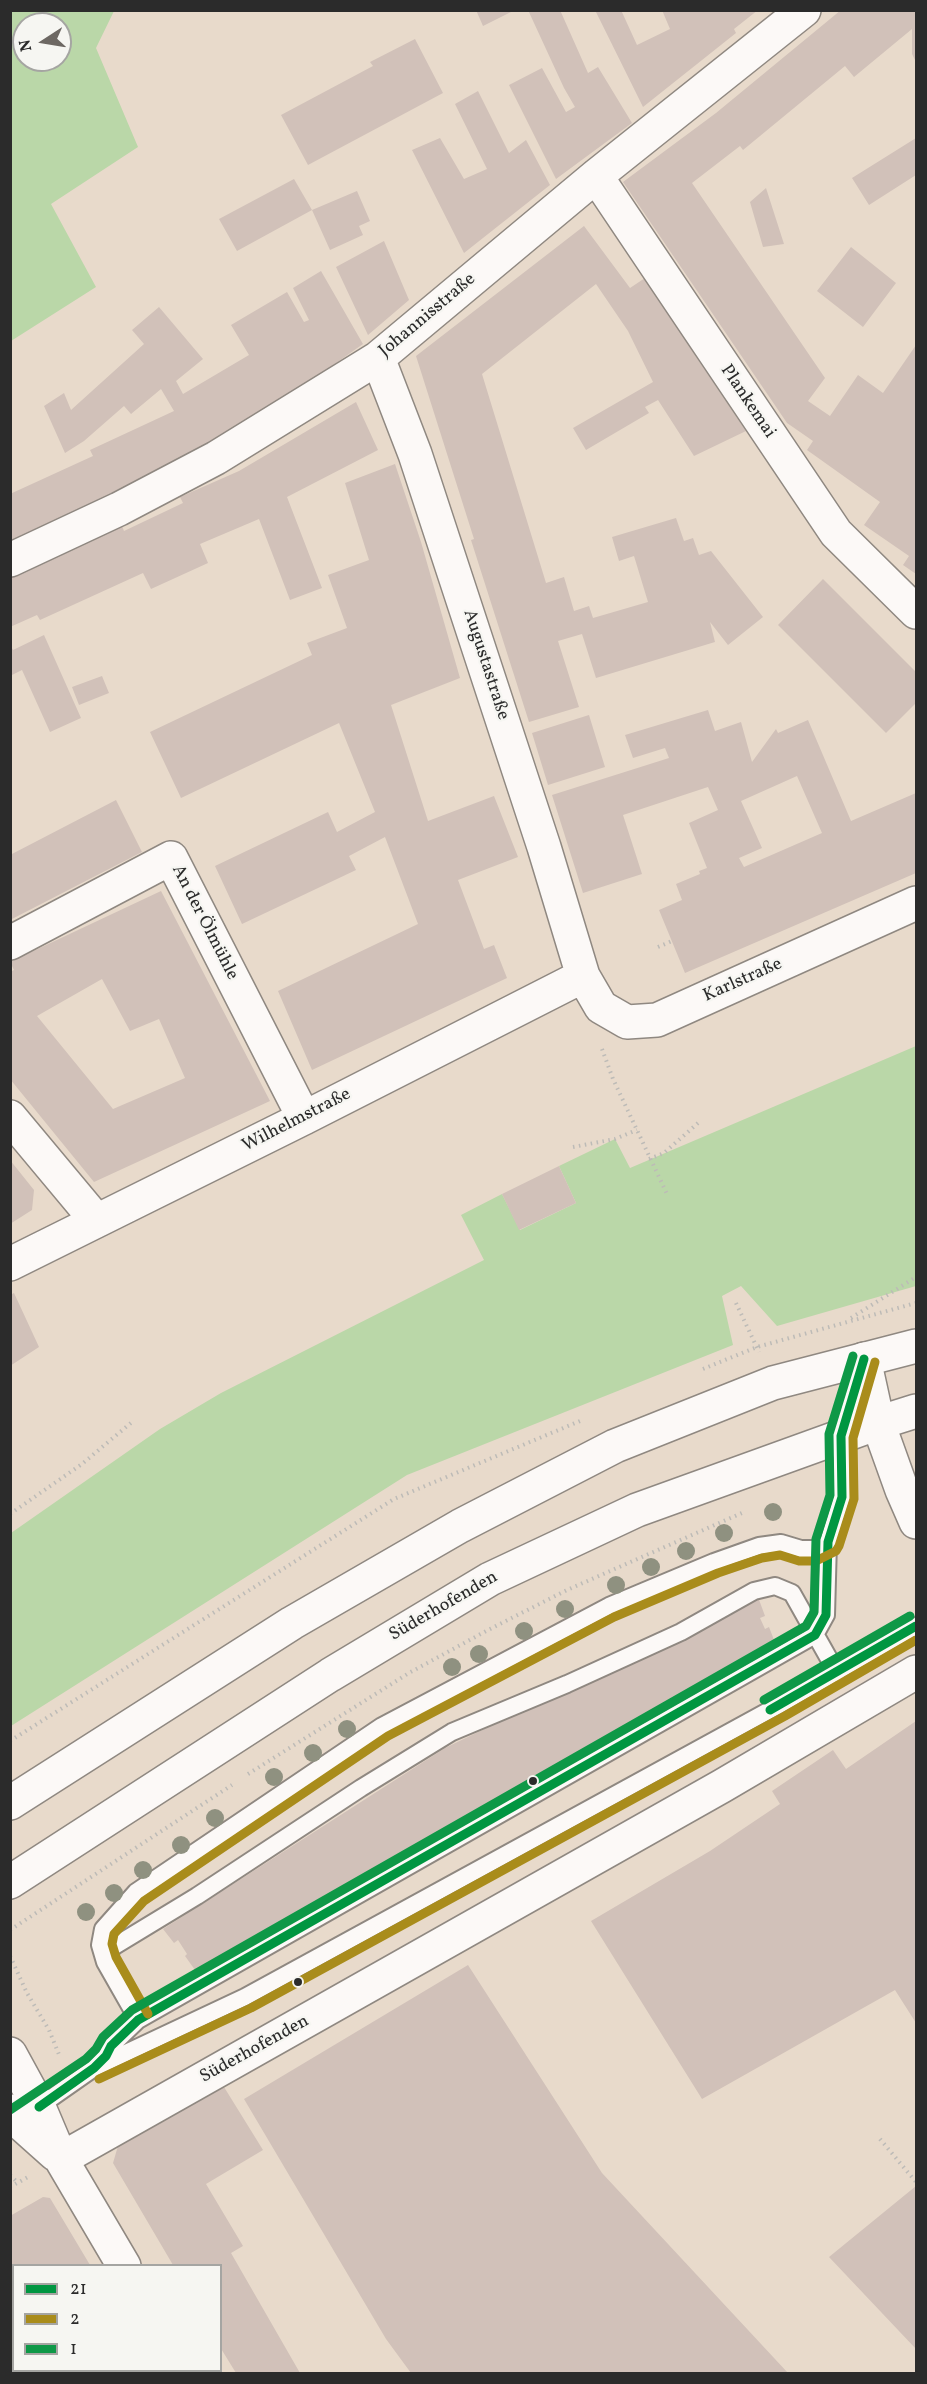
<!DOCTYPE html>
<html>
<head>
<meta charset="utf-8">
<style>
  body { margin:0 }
  #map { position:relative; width:927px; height:2384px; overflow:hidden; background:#e8dacb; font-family:Vollkorn,serif }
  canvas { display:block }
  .frame { position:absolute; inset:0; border:12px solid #2b2b2b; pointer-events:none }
  .legend { position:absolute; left:12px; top:2264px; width:210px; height:108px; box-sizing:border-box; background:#f6f6f2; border:2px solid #a5a5a2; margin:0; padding:8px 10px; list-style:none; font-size:18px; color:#2b2b2b }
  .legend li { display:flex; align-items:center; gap:12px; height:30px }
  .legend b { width:30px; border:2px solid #a5a5a2 }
  .north { position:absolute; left:12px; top:12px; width:60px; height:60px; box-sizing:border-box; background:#f6f6f2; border:2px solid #a5a5a2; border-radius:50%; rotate:258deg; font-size:16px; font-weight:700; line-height:24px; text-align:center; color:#2b2b2b }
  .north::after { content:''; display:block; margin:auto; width:21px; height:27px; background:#6d6863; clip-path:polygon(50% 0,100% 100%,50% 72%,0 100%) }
</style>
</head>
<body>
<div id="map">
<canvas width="927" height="2384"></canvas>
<div class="frame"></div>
<ul class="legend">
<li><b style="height:8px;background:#009641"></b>21</li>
<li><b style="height:8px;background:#a98c1b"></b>2</li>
<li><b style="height:8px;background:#0e9847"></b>1</li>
</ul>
<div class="north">N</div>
</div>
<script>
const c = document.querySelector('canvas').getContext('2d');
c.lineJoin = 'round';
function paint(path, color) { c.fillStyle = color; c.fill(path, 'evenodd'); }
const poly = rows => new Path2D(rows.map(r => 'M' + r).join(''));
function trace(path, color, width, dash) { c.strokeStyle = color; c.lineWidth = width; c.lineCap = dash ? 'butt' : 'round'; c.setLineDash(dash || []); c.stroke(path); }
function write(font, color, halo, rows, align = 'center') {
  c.font = font + ' Vollkorn,serif'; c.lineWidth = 4.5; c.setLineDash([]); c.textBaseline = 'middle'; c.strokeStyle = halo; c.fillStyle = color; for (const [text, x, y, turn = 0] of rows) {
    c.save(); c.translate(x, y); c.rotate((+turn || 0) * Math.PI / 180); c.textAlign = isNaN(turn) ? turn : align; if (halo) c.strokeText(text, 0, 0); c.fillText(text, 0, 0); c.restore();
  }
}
paint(poly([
  [11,10,114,11,96,48,138,147,51,204,96,287,11,341],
  [24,24,60,24,60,60,24,60],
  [916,1046,916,1286,777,1326,741,1286,722,1296,733,1345,407,1475,11,1726,11,1533,160,1429,221,1393,484,1260,461,1215,502,1194,520,1230,576,1203,559,1166,615,1139,630,1168]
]), '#bad7a8');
paint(poly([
  [476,10,515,10,483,26],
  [528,10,560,10,588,73,598,67,632,123,556,179,509,85,542,68,566,112,575,107,564,88],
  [595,10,621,10,637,45,670,29,662,10,758,10,734,29,736,33,643,107],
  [841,10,916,10,916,62,912,54,912,29,854,77,845,66,743,150,740,146,692,183,825,378,808,401,830,416,858,375,883,393,916,345,916,574,903,565,909,556,864,525,880,502,807,450,813,441,787,423,623,182,716,113],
  [415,39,443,93,308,165,281,115,373,66,370,62],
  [478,91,509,153,526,140,550,185,464,253,412,150,440,138,464,179,487,169,455,104],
  [916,138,916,175,869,205,852,178],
  [294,179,312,210,237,251,219,219],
  [766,188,784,244,763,247,750,202],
  [357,191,370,221,359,226,363,235,330,250,312,210],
  [584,226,630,288,648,276,668,305,695,355,746,431,694,456,658,400,645,407,649,413,586,450,573,428,653,382,628,331,596,284,482,374,546,583,564,577,574,611,589,606,593,618,648,602,634,556,619,561,612,537,676,518,684,541,693,538,699,555,711,551,763,617,728,645,710,622,715,642,596,678,582,634,558,641,579,707,529,722,471,540,474,539,416,356],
  [384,241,409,300,368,335,336,267],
  [851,247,896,283,863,327,817,291],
  [321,271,363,344,278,404,173,463,111,493,114,500,10,544,10,494,93,456,90,450,174,411,161,389,131,414,124,406,84,441,65,453,44,406,64,393,71,410,144,344,132,330,159,307,203,359,176,381,183,394,249,355,231,325,287,292,304,322,309,320,293,288],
  [356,402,378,450,287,497,322,588,290,600,259,519,200,544,208,563,151,589,143,573,40,620,37,615,10,627,10,577,122,526,124,531,183,503,180,497,239,471],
  [395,464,421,542,460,678,391,705,428,821,494,796,518,857,458,880,484,949,494,945,507,978,312,1070,278,991,418,924,385,837,349,856,356,870,242,924,215,866,328,812,337,832,375,812,339,723,181,798,150,732,312,655,307,643,347,628,328,575,369,560,345,483],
  [823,579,916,672,916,703,886,733,778,625],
  [44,635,81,718,50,732,22,670,10,676,10,645,13,650],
  [102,676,109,693,79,705,72,687],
  [708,710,715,731,741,722,752,762,776,729,778,733,808,720,851,821,916,793,916,873,685,973,659,910,682,900,676,884,700,874,699,871,707,868,689,823,718,810,708,787,623,815,642,874,583,893,552,795,669,758,665,748,633,758,625,735],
  [797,776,822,833,744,867,739,858,762,848,741,801],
  [589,715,605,767,548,785,532,733],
  [116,800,142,852,10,920,10,855],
  [161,891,270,1101,94,1182,10,1079,10,972,14,970,10,962],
  [102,979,130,1031,159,1019,185,1078,113,1109,37,1016],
  [10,1160,34,1190,32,1210,10,1224],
  [559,1166,576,1203,519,1230,502,1194],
  [14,1293,39,1347,10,1366,10,1295],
  [758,1597,765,1616,760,1618,765,1629,769,1627,776,1645,195,1970,185,1956,187,1954,178,1940,174,1943,163,1929,445,1748],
  [916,1721,916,2023,895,1990,702,2099,591,1921,710,1851,780,1804,772,1791,833,1750,846,1769],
  [468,1965,602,2173,788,2373,411,2373,386,2339,244,2099],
  [224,2087,263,2150,206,2184,243,2246,231,2253,300,2373,236,2373,220,2347,220,2265,173,2265,113,2163,118,2146],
  [916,2186,916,2349,829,2257],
  [43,2197,50,2198,90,2265,14,2265,14,2370,151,2370,152,2373,10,2373,10,2216]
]), '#d1c1b9');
const lane = poly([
  [105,1962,113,1947,197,1896,361,1788,452,1732,567,1684,681,1632,754,1591,775,1586,792,1593,837,1673],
  [138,2020,105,1962,100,1945,103,1929,136,1892,382,1726,609,1606,714,1562,759,1546,781,1543,801,1549,815,1549,828,1542],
  [94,2068,106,2056,111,2046,138,2020,815,1635,826,1615,828,1542,842,1497,841,1436,860,1372],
  [34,2110,94,2068,245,1997,779,1705,916,1626]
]);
const street = poly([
  [596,176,836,533,916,612],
  [378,358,415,454,544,847,583,976,601,1007,627,1022,657,1020,916,903],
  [10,560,119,509,216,458,378,358,596,176,804,10],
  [10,943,171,858,304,1118],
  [10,1117,96,1220],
  [10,1264,304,1118,583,976],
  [864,1359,878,1423,902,1490,916,1522],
  [10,2054,39,2107,61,2159,124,2266],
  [10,2111,18,2121,55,2154],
  [61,2159,722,1786,916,1672],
  [186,2370,187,2374]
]);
const secondary = poly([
  [10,1803,292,1623,460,1526,615,1446,773,1383,916,1346],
  [10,1882,330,1675,490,1579,637,1510,878,1423,916,1411]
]);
trace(lane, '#8f8881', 20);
trace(street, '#8f8881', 36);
trace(secondary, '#8f8881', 36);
trace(poly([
  [658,947,672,941],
  [602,1049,613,1079,667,1194],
  [573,1147,615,1139,637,1130],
  [649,1159,664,1153,698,1123],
  [736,1303,759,1352],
  [851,1318,916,1277],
  [703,1369,757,1347,916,1303],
  [10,1514,82,1464,132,1422],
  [10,1741,394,1499,580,1421],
  [248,1774,409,1673,488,1630,567,1590,742,1513],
  [10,1930,232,1785],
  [10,1956,27,1993,49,2030,60,2057],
  [880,2139,916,2182],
  [10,2175,18,2183],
  [10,2187,28,2177]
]), '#bdbbb7', 4, [1.5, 4.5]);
trace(lane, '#fcf9f7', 16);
trace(street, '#fcf9f7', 33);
trace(secondary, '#fcf9f7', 33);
trace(poly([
  [770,1710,916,1626],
  [39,2107,94,2068,106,2056,111,2046,138,2020,815,1635,826,1615,828,1542,842,1497,841,1436,864,1359]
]), '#009641', 9);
trace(poly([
  [148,2014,116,1957,112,1944,114,1934,144,1901,388,1736,614,1617,718,1573,762,1558,780,1555,799,1561,816,1561,836,1551,839,1546,854,1499,853,1438,875,1362],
  [99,2079,251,2008,785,1716,916,1640]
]), '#a98c1b', 9);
trace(poly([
  [764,1700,910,1616],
  [10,2110,86,2059,96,2049,103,2037,132,2010,806,1626,814,1612,816,1539,830,1495,829,1434,853,1356]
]), '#0e9847', 9);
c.fillStyle = '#8f9180';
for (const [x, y] of [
  [773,1512],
  [724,1533],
  [686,1551],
  [651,1567],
  [616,1585],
  [565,1609],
  [524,1631],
  [479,1654],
  [452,1667],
  [347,1729],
  [313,1753],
  [274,1777],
  [215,1818],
  [181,1845],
  [143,1870],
  [114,1893],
  [86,1912]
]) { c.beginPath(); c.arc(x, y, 9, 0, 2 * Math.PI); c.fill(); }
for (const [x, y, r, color] of [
  [533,1781,5,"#2b2b2b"],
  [298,1982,5,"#2b2b2b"]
]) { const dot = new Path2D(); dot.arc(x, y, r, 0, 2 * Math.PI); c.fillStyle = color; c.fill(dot); trace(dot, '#f6f6f2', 2); }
write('18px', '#2b2b2b', '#f6f6f2', [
  ["Johannisstraße",428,316,-40],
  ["Plankemai",747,402,56],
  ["Augustastraße",485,665,72],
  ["An der Ölmühle",204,923,63],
  ["Karlstraße",743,981,-24],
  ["Wilhelmstraße",297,1121,-27],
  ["Süderhofenden",444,1607,-30],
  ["Süderhofenden",255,2050,-29]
]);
</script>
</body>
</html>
